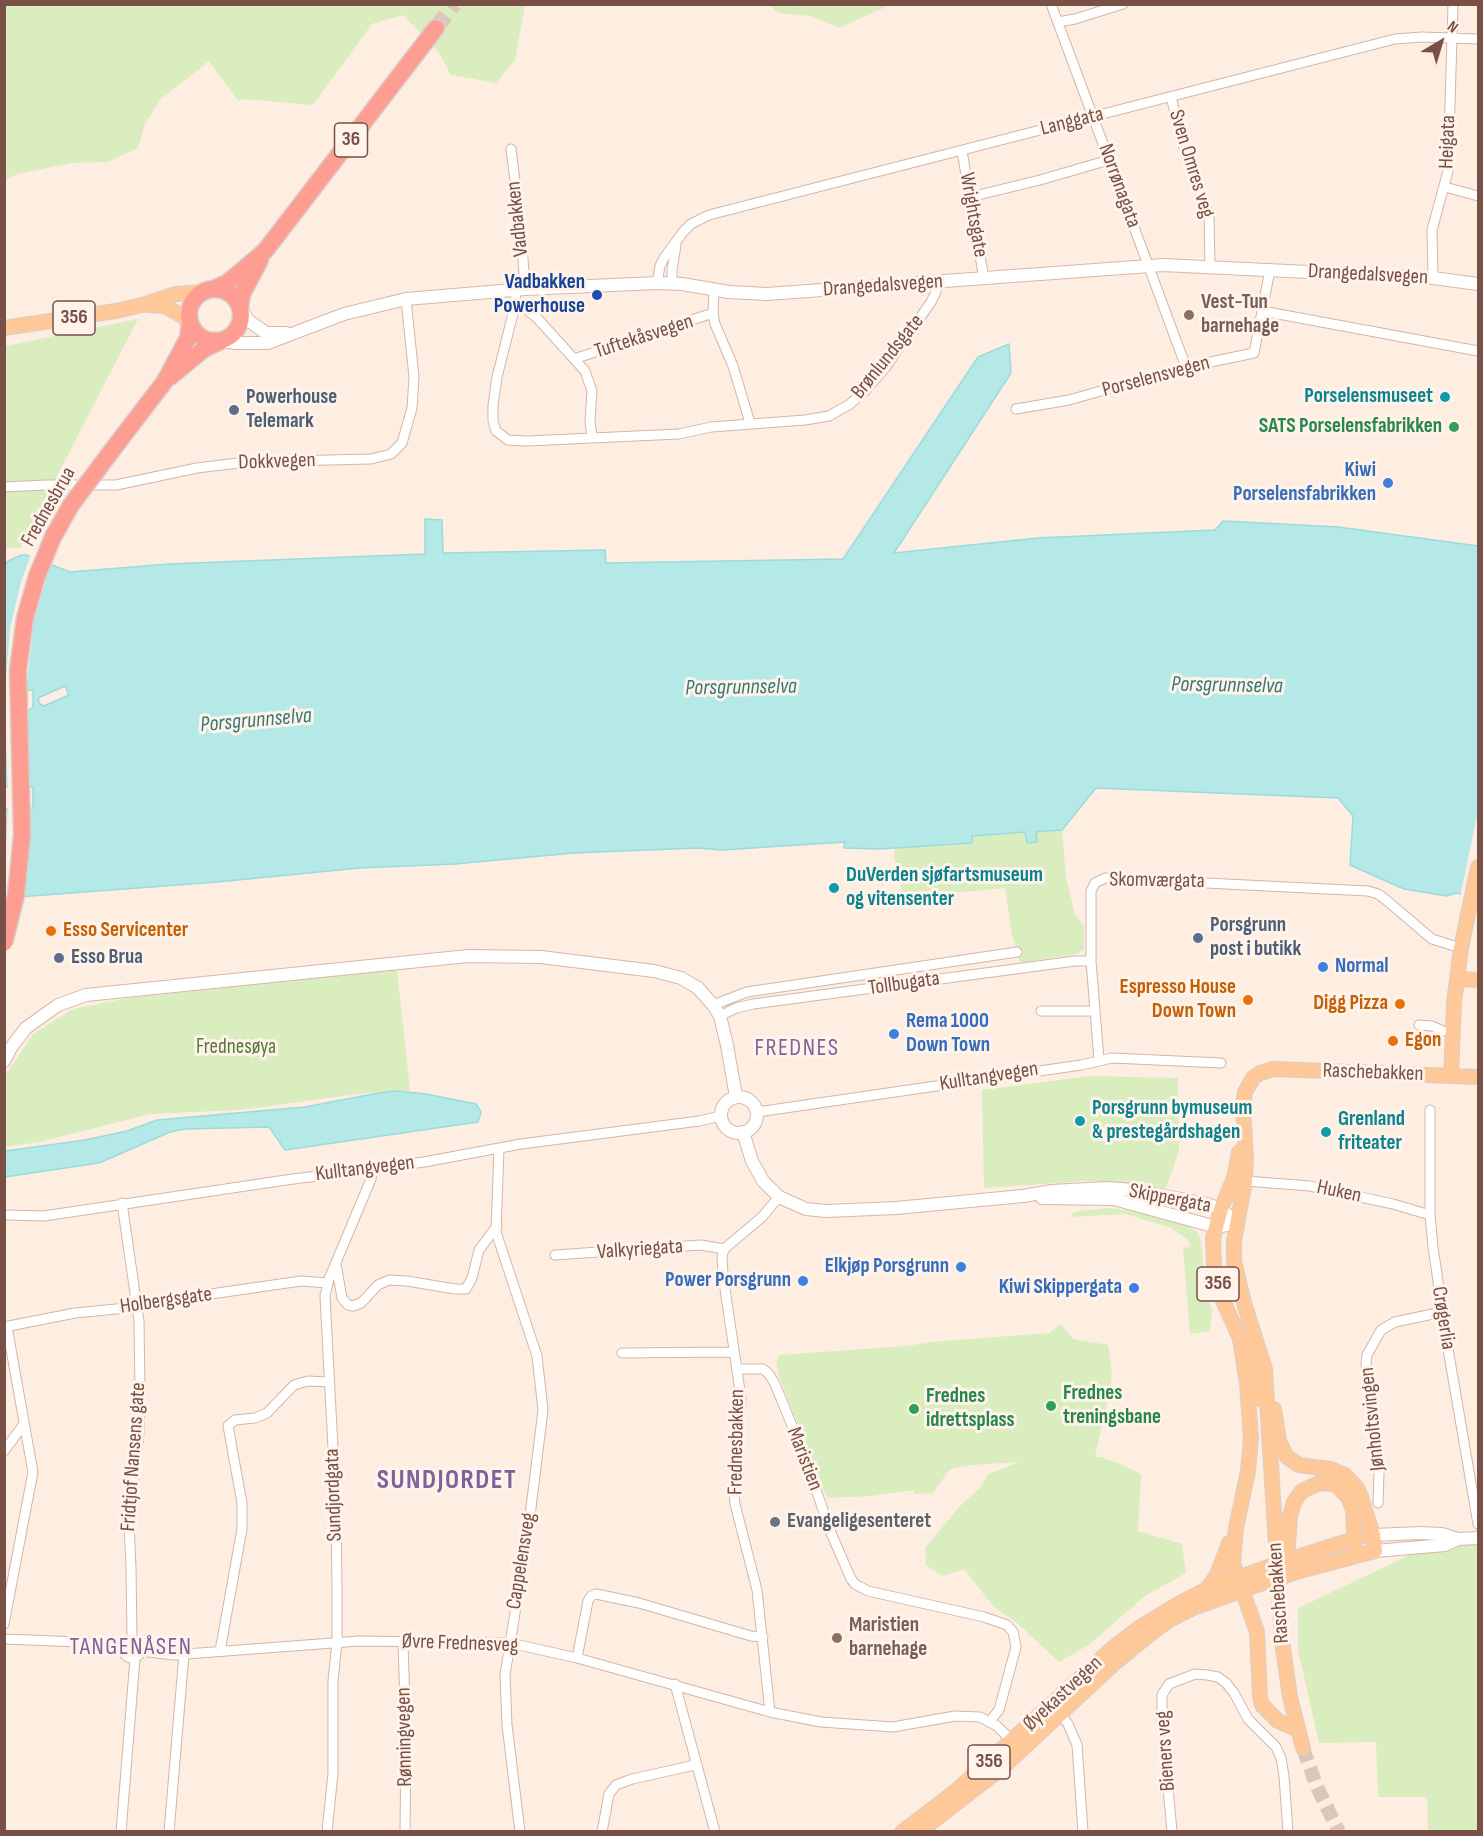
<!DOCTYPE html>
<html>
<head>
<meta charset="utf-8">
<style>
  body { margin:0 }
  #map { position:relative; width:1483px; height:1836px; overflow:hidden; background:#feeee2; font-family:"Sofia Sans Condensed",sans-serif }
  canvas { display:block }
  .frame { position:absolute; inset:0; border:6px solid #785046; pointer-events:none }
  .north { position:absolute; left:1411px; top:12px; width:60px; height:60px; -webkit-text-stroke:4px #fff3ea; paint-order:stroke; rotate:38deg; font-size:16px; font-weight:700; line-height:24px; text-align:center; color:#785046 }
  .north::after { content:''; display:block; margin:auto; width:21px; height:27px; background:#785046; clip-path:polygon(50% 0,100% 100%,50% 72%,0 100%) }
</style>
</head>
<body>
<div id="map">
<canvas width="1483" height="1836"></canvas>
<div class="frame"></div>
<div class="north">N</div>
</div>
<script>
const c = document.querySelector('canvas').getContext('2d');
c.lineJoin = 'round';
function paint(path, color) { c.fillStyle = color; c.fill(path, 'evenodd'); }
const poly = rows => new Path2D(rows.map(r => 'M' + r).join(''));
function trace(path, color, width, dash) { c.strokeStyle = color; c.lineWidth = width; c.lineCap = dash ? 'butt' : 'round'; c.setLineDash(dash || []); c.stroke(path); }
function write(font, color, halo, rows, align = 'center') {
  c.font = font + ' "Sofia Sans Condensed",sans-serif'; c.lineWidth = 6; c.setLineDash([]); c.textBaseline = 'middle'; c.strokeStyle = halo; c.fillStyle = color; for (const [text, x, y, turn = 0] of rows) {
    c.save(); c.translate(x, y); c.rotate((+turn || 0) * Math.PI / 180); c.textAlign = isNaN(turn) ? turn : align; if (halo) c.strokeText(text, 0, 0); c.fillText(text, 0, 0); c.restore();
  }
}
paint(poly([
  [5,5,525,5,515,60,496,83,451,75,438,51,403,15,372,24,313,105,244,99,238,101,209,61,161,99,145,124,138,148,108,162,71,163,17,174,5,180],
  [770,5,890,5,839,28,811,16,778,13],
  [138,319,20,548,5,548,5,346],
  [1062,831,1066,877,1075,915,1084,926,1084,949,1077,954,1020,963,1012,935,1005,888,903,898,894,856,895,848,970,844,971,836,989,836,990,834],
  [397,969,410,1091,365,1093,240,1110,150,1114,40,1142,5,1147,5,1076,33,1034,73,1009,128,998],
  [1090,1076,1178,1078,1179,1151,1166,1188,1121,1182,1085,1181,984,1188,982,1090],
  [1108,1208,1131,1211,1180,1223,1188,1226,1197,1232,1201,1241,1205,1287,1212,1311,1210,1331,1190,1334,1183,1248,1191,1247,1188,1240,1171,1228,1126,1214,1070,1217,1073,1213,1079,1211],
  [1061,1324,1073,1339,1108,1345,1112,1374,1110,1389,1095,1457,1101,1457,1123,1465,1141,1474,1138,1531,1182,1544,1186,1573,1145,1596,1090,1644,1059,1662,1017,1623,993,1606,964,1569,942,1576,926,1565,925,1548,960,1506,980,1488,988,1474,1020,1462,972,1465,950,1469,933,1493,914,1494,914,1490,871,1496,827,1498,779,1376,776,1362,779,1355,906,1346,931,1342,1049,1333],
  [1478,1539,1478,1831,1428,1831,1427,1797,1378,1797,1376,1742,1319,1743,1298,1650,1298,1608,1391,1564,1428,1544]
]), '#d9edbf');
const water = poly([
  [1009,344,1011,373,894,553,1038,538,1215,530,1223,521,1338,527,1478,546,1478,898,1456,893,1447,896,1404,889,1350,865,1353,816,1338,798,1096,788,1062,830,1036,832,1037,842,1027,843,1025,832,972,836,972,843,879,849,844,848,845,842,722,850,698,848,573,853,455,864,359,868,217,882,5,898,5,809,33,808,33,787,4,787,5,711,29,710,33,707,33,690,5,690,5,565,8,561,21,555,26,555,70,572,169,564,425,554,425,519,442,520,443,553,605,550,606,563,843,559,978,357,1009,344],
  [65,686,69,695,44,706,40,704,38,699,40,697,65,686],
  [396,1091,426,1094,476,1104,481,1112,478,1122,285,1150,269,1127,185,1129,170,1132,99,1163,5,1177,5,1151,85,1140,127,1131,157,1120,305,1107,378,1093,396,1091]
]);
paint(water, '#b5e9e8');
trace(water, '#9adcdb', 1.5);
paint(poly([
  [31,554,51,563,34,620,26,693,5,693,10,628,21,582],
  [27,707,30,790,8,790,5,708],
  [30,797,31,813,29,851,23,900,4,901,8,806,30,806],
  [1478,811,1478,901,1460,897]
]), '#feeee2');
trace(poly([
  [1303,1748,1317,1787,1339,1832]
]), '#dcc6bb', 14, [14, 7]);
trace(poly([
  [436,28,454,4]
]), '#dcc6bb', 16, [16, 8]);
const street = poly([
  [1051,4,1186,367],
  [1058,22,1075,19,1123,4],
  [1171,97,1184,148,1209,216,1210,266],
  [511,149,521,229,525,289],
  [962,151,984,279],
  [1445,187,1478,196],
  [970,197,1040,180,1109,160],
  [1433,278,1432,230,1448,171,1453,4],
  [657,283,660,266,664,258,683,232,691,224,709,215,1395,39,1422,37,1478,39],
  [672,283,672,270,676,245],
  [515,290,516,302,497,377,493,405,493,421,496,431,508,440,527,441,679,434,711,427,805,420,829,416,850,404,866,390,885,368,931,302,936,292,937,283],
  [714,290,713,313,715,324,733,366,750,423],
  [516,302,537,318,585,371,592,391,590,421,592,437],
  [1262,311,1478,351],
  [574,359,713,313],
  [1016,409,1069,400,1186,367,1254,353,1270,270],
  [4,487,46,485,116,485,197,468,246,462,371,459,391,454,402,443,412,408,414,377,406,299],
  [713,1005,747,992,1017,952],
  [1041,1011,1095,1011],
  [720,1016,736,1008,753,1004,1075,961,1091,961],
  [1419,1025,1432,1026,1443,1031],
  [1099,1060,1091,961,1091,891,1095,883,1105,878,1368,891,1378,894,1385,899,1432,939,1461,948],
  [1430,1110,1430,1215,1433,1247,1447,1343,1478,1524],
  [757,1112,1081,1065,1112,1058,1221,1063],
  [499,1148,496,1232,537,1356,543,1410,528,1532,505,1675,507,1725,520,1832],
  [1245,1181,1310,1186,1393,1204,1430,1215],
  [122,1203,139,1321,140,1392,139,1433,129,1524,131,1567,132,1639],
  [8,1215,44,1216,286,1180,424,1162,521,1144,699,1121,721,1116],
  [555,1255,701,1245,724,1249],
  [336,1264,342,1298,348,1305,353,1306,361,1303,378,1285,389,1280,407,1281,455,1289,466,1289,472,1278,479,1250,497,1226],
  [4,1327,75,1313,137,1307,183,1298,301,1281,328,1283],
  [622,1353,734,1352],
  [737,1369,763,1369,769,1374,775,1384,804,1455,831,1533,851,1579,855,1584,868,1591,984,1617,1007,1625,1013,1632,1016,1647,999,1710,990,1721],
  [4,1451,24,1424],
  [1378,1503,1379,1472,1366,1365,1367,1355,1381,1330,1395,1322,1442,1312],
  [4,1624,33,1472,7,1327],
  [4,1639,79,1642,123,1647],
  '123 1649a9 9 0 1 1 18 0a9 9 0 1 1-18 0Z',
  [403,1643,406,1735,405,1832],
  [141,1651,173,1655,359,1641,510,1643,577,1658,770,1712,821,1722,893,1727,955,1716,980,1717,997,1726,1014,1743],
  [220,1651,242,1529,242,1503,228,1426,235,1420,255,1418,267,1413,294,1385,308,1381,329,1382],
  [577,1658,588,1601,591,1596,596,1594,639,1603,751,1636,763,1637],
  [675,1684,715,1832],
  [1058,1710,1068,1724,1077,1745,1083,1832],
  [770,1712,757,1590,735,1504,734,1492,741,1398,723,1275,722,1257,724,1249,762,1217,779,1197],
  [121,1832,135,1658],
  [169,1832,184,1654],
  [327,1832,333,1773,333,1681,337,1642,337,1589,336,1505,325,1296,329,1279,371,1179,372,1168],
  [602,1832,609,1794,616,1785,632,1779,695,1765],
  [1172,1832,1162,1720,1162,1695,1169,1684,1195,1674,1207,1675,1218,1677,1226,1683,1234,1693,1248,1719,1276,1747,1281,1758,1284,1776,1288,1832]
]);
const secondary = poly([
  [241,310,249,321,266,333,286,333],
  [222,341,236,343,268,343,344,314,406,299,525,289,657,283,682,284,729,292,767,294,1163,265,1433,278,1478,284],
  [4,1061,12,1046,26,1028,58,1005,86,995,468,956,541,957,654,971,681,978,698,988,713,1005,720,1016,727,1045,736,1097],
  '721 1115a18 18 0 1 1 36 0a18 18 0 1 1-36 0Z',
  [743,1132,752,1161,763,1181,779,1197,806,1209,826,1211,896,1208,1023,1196,1052,1191,1106,1188,1134,1190,1207,1204,1221,1209,1237,1223],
  [1042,1198,1114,1199,1216,1227,1237,1223],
  [1373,1535,1421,1533,1442,1534,1458,1539,1478,1538],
  [1375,1551,1445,1545,1458,1539]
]);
const primary = poly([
  [147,305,164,306,181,315,190,323],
  [4,328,116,311,142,305,175,294,204,292],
  [1457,979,1478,980],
  [1451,1076,1454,1003,1461,948,1478,867],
  [1239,1152,1234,1178,1221,1209,1213,1238,1214,1266,1223,1301,1249,1358,1260,1399],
  [1240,1339,1247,1384,1251,1438,1248,1471,1236,1528,1233,1564,1257,1632,1260,1697,1262,1705,1278,1721,1298,1730],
  [1274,1409,1279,1441,1287,1457,1299,1465,1330,1469,1345,1475,1357,1488,1361,1497,1373,1535,1375,1551,1300,1571],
  [1288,1560,1361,1537],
  [1282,1569,1288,1546,1290,1516,1294,1502,1302,1491,1319,1483,1335,1484,1348,1497,1353,1510,1355,1555],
  [1207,1589,1217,1575,1229,1543],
  [1303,1748,1290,1697,1282,1641,1265,1369,1244,1303,1234,1261,1234,1241,1245,1181,1246,1157,1243,1106,1245,1092,1253,1078,1260,1073,1274,1069,1478,1077],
  [902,1832,957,1790,1114,1647,1140,1627,1180,1603,1207,1589,1257,1571],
  [919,1832,1002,1768,1116,1662,1150,1634,1171,1619,1193,1608,1260,1584]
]);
const highway = poly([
  [213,289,227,283,265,251,436,28],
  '189 315a26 26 0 1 1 52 0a26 26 0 1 1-52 0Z',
  [240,307,242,294,260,260],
  [170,377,204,349,221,341],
  [110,453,165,381,188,338,190,324]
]);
trace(street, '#d2b6aa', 11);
trace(secondary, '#d9b6a9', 14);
trace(primary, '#d9cecb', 16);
trace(highway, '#d9cecb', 19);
trace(street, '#fff', 9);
trace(secondary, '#fff', 12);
trace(primary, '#ffc898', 14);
trace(highway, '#fe9e93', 16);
const primaryBridge = poly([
  [1257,1571,1288,1560],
  [1260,1584,1300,1571]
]);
const highwayBridge = poly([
  [4,943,16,895,22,835,18,670,25,618,37,576,53,537,71,505,110,453]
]);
trace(primaryBridge, '#d9cecb', 16, []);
trace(highwayBridge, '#d9cecb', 19, []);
trace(primaryBridge, '#ffc898', 14);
trace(highwayBridge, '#fe9e93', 16);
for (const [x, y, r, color] of [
  [597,295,6,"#1a4fb4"],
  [1189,315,6,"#8d6e63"],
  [1445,397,6,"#0f9aa8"],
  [234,410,6,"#5c6f8a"],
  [1454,427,6,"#2e9e5b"],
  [1388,483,6,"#3f7fe0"],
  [834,888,6,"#0f9aa8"],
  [51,931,6,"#e8710a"],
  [1198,938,6,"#5c6f8a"],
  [59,958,6,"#5c6f8a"],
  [1323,967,6,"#3f7fe0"],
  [1248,1000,6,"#e8710a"],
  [1400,1004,6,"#e8710a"],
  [894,1034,6,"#3f7fe0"],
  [1393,1041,6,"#e8710a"],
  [1080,1121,6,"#0f9aa8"],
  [1326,1132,6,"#0f9aa8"],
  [961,1267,6,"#3f7fe0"],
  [803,1281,6,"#3f7fe0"],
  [1134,1288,6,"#3f7fe0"],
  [1051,1406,6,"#2e9e5b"],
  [914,1409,6,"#2e9e5b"],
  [775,1522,6,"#6b7280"],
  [837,1638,6,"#8d6e63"]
]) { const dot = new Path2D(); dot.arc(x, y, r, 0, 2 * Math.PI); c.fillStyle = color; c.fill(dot); trace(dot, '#fff3ea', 2); }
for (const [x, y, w] of [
  [351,140,33],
  [74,318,42],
  [1218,1284,42],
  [989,1762,42]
]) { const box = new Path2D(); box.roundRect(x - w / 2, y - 17, w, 34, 4.5); c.fillStyle = '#fff3ea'; c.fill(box); trace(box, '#785046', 1.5); }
write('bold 20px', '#785046', null, [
  ["36",351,140],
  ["356",74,318],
  ["356",1218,1284],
  ["356",989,1762]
]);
write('21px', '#785046', '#fff3ea', [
  ["Langgata",1072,122,-14],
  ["Heigata",1448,142,-88],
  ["Sven Omres veg",1191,164,73],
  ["Norrønagata",1119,186,70],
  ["Wrightsgate",973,215,80],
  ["Vadbakken",518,219,-96],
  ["Drangedalsvegen",1368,275,3],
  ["Drangedalsvegen",883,286,-4],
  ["Tuftekåsvegen",644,337,-18],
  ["Brønlundsgate",888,357,-51],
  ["Porselensvegen",1156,377,-15],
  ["Dokkvegen",277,462,-2],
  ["Frednesbrua",49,507,-60],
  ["Skomværgata",1157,881,1],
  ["Tollbugata",904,984,-8],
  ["Raschebakken",1373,1073,2],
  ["Kulltangvegen",989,1077,-9],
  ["Kulltangvegen",365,1169,-7],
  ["Huken",1339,1192,12],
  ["Skippergata",1170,1199,11],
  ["Valkyriegata",640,1250,-4],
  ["Holbergsgate",166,1301,-8],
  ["Crøgerlia",1443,1318,81],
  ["Jønholtsvingen",1373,1419,-96],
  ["Frednesbakken",737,1442,-89],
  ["Fridtjof Nansens gate",134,1457,-86],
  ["Maristien",804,1459,69],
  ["Sundjordgata",334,1495,-92],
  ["Cappelensveg",522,1561,-81],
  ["Raschebakken",1279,1593,-94],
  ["Øvre Frednesveg",460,1644,2],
  ["Øyekastvegen",1063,1694,-43],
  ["Rønningvegen",405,1737,-91],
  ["Bieners veg",1166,1751,-94]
]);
write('bold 21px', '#164399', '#fff3ea', [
  ["Vadbakken",585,283],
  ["Powerhouse",585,307]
], 'right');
write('bold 21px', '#785e54', '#fff3ea', [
  ["Vest-Tun",1201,303],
  ["barnehage",1201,327],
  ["Maristien",849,1626],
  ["barnehage",849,1650]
], 'left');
write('bold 21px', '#0d838f', '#fff3ea', [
  ["Porselensmuseet",1433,397,"right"],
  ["DuVerden sjøfartsmuseum",846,876],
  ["og vitensenter",846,900],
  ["Porsgrunn bymuseum",1092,1109],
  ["& prestegårdshagen",1092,1133],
  ["Grenland",1338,1120],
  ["friteater",1338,1144]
], 'left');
write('bold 21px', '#4e5e75', '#fff3ea', [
  ["Powerhouse",246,398],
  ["Telemark",246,422],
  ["Porsgrunn",1210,926],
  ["post i butikk",1210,950],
  ["Esso Brua",71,958]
], 'left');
write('bold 21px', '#27864d', '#fff3ea', [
  ["SATS Porselensfabrikken",1442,427,"right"],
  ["Frednes",1063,1394],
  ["treningsbane",1063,1418],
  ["Frednes",926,1397],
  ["idrettsplass",926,1421]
], 'left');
write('bold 21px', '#366cbe', '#fff3ea', [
  ["Kiwi",1376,471],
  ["Porselensfabrikken",1376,495],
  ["Normal",1335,967,"left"],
  ["Rema 1000",906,1022,"left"],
  ["Down Town",906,1046,"left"],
  ["Elkjøp Porsgrunn",949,1267],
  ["Power Porsgrunn",791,1281],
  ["Kiwi Skippergata",1122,1288]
], 'right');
write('bold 21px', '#c56008', '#fff3ea', [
  ["Esso Servicenter",63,931],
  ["Espresso House",1236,988,"right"],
  ["Down Town",1236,1012,"right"],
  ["Digg Pizza",1388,1004,"right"],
  ["Egon",1405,1041]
], 'left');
write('21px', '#57793b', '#fff3ea', [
  ["Frednesøya",236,1048]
]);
write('bold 21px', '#5b616d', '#fff3ea', [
  ["Evangeligesenteret",787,1522]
], 'left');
write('italic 22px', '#367777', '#fff3ea', [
  ["Porsgrunnselva",1227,686,1],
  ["Porsgrunnselva",741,688,-1],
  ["Porsgrunnselva",256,721,-5]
]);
c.letterSpacing = '1.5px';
write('24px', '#7f619c', '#fff3ea', [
  ["FREDNES",797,1049],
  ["TANGENÅSEN",131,1648]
]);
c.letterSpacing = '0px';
c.letterSpacing = '1.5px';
write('bold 27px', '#7f619c', '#fff3ea', [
  ["SUNDJORDET",447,1481]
]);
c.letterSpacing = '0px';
</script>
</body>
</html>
